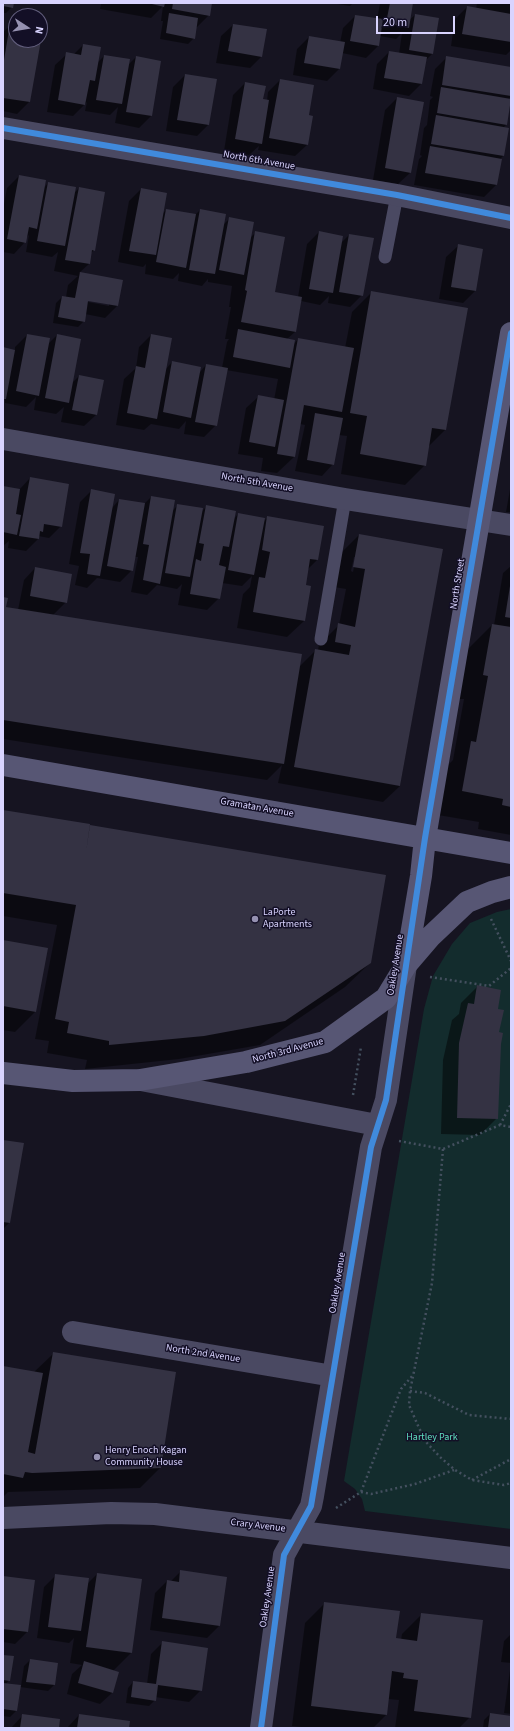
<!DOCTYPE html>
<html>
<head>
<meta charset="utf-8">
<style>
  body { margin:0 }
  #map { position:relative; width:514px; height:1731px; overflow:hidden; background:#161421; font-family:"Source Sans 3",sans-serif }
  canvas { display:block }
  .frame { position:absolute; inset:0; border:4px solid #d9d4ff; pointer-events:none }
  .north { position:absolute; left:8px; top:8px; width:40px; height:40px; box-sizing:border-box; background:#130f26; border:1px solid #625e7d; border-radius:50%; rotate:102deg; font-size:11px; font-weight:700; line-height:16px; text-align:center; color:#d9d4ff }
  .north::after { content:''; display:block; margin:auto; width:14px; height:18px; background:#9591b1; clip-path:polygon(50% 0,100% 100%,50% 72%,0 100%) }
  .scale { position:absolute; left:376px; top:16px; width:79px; height:18px; box-sizing:border-box; border:2px solid #d9d4ff; border-top:0; padding-left:5px; font-size:12px; line-height:14px; white-space:nowrap; color:#d9d4ff; -webkit-text-stroke:3px #130f26; paint-order:stroke }
</style>
</head>
<body>
<div id="map">
<canvas width="514" height="1731"></canvas>
<div class="frame"></div>
<div class="north">N</div>
<div class="scale">20 m</div>
</div>
<script>
const c = document.querySelector('canvas').getContext('2d');
c.lineJoin = 'round';
function paint(path, color) { c.fillStyle = color; c.fill(path, 'evenodd'); }
const poly = rows => new Path2D(rows.map(r => 'M' + r).join(''));
function trace(path, color, width, dash) { c.strokeStyle = color; c.lineWidth = width; c.lineCap = dash ? 'butt' : 'round'; c.setLineDash(dash || []); c.stroke(path); }
function write(font, color, halo, rows, align = 'center') {
  c.font = font + ' "Source Sans 3",sans-serif'; c.lineWidth = 3; c.setLineDash([]); c.textBaseline = 'middle'; c.strokeStyle = halo; c.fillStyle = color; for (const [text, x, y, turn = 0] of rows) {
    c.save(); c.translate(x, y); c.rotate((+turn || 0) * Math.PI / 180); c.textAlign = isNaN(turn) ? turn : align; if (halo) c.strokeText(text, 0, 0); c.fillText(text, 0, 0); c.restore();
  }
}
paint(poly([
  [511,909,511,1529,365,1511,362,1499,355,1489,344,1481,424,1009,433,976,452,944,470,923,497,912]
]), '#132c2d');
paint(poly([
  [3,3,13,3,12,7,6,13,3,13],
  [101,3,211,3,209,15,197,27,196,27,194,38,188,44,160,39,163,21,161,21,163,6,151,18,100,9],
  [331,3,353,3,350,6],
  [380,3,412,3,409,20,415,15,438,19,432,54,425,61,421,84,409,96,373,89,377,64,389,52,399,54,402,33,396,39,380,36,378,46,366,58,342,53,339,69,327,81,293,75,297,49,309,37,340,43,343,28,355,16,377,20],
  [477,3,511,3,511,50,506,55,451,46,455,19,467,7,476,9],
  [11,25,16,26,16,40,40,40,29,102,17,114,3,111,3,32],
  [233,25,261,57,250,68,216,63,221,36],
  [83,45,97,63,104,56,128,65,136,57,151,116,139,128,115,123,118,107,110,115,85,111,87,102,73,116,47,112,55,65,67,54,73,55],
  [447,57,511,68,511,97,508,100,511,100,506,125,503,128,508,129,503,156,501,158,496,185,484,197,414,185,419,159,422,156,420,155,424,128,427,125,430,100,433,97,430,96,435,69],
  [185,75,208,125,197,136,166,131,173,87],
  [280,80,308,116,307,145,295,156,258,150,259,146,249,155,224,151,233,95,245,83,262,100,267,101,268,92],
  [397,98,410,173,398,184,373,180,385,110],
  [19,176,45,181,44,188,48,183,74,193,79,188,94,250,90,254,89,264,79,273,121,281,117,306,105,318,85,314,84,321,78,327,53,323,56,303,62,297,66,297,68,285,78,276,54,271,58,252,52,257,26,252,29,235,26,238,25,242,14,254,3,252,3,209,7,188],
  [83,299,109,304,109,306,83,301],
  [141,189,163,213,166,210,195,215,200,210,223,225,230,218,250,238,256,232,273,293,298,297,307,244,319,232,341,243,349,235,362,295,350,307,328,303,329,296,320,305,301,301,295,332,287,339,293,345,298,339,345,348,352,312,372,292,466,309,445,430,428,447,425,465,405,485,341,474,347,436,339,435,333,464,322,476,295,471,305,425,300,424,294,457,277,473,261,471,263,458,238,454,246,408,258,397,274,400,278,379,226,370,216,425,204,437,184,434,186,421,179,429,151,424,144,430,116,425,124,379,136,368,139,347,151,335,165,370,172,362,199,373,206,365,222,368,227,342,229,339,225,339,231,307,229,307,232,286,208,282,208,279,202,286,178,281,179,273,173,279,145,274,146,264,143,267,118,262,129,201],
  [458,246,482,250,475,291,463,303,439,299,446,257],
  [27,335,47,345,57,335,72,383,79,376,96,415,84,426,61,422,64,407,56,414,34,410,36,397,26,407,5,403,5,399,3,401,3,348,15,351,15,347],
  [30,478,61,526,49,538,38,536,38,539,26,551,8,548,9,541,3,546,3,487,19,490],
  [511,484,511,512,506,512],
  [92,490,112,508,119,500,144,504,151,497,173,510,178,505,201,512,206,507,233,520,238,514,263,522,268,517,317,560,307,570,304,586,304,621,287,637,237,628,243,594,250,587,252,576,242,586,222,583,219,598,207,610,178,605,182,584,177,589,157,585,147,595,131,592,138,557,134,557,132,570,120,582,97,578,87,588,75,585,79,566,69,564,80,502],
  [359,535,442,550,400,786,383,802,278,783,282,765,267,780,3,739,3,598,5,607,18,610,24,580,35,568,66,602,53,615,299,667,316,650,318,650,319,645,339,625,346,589,334,587,339,555],
  [354,557,356,557,353,572,351,571],
  [511,566,511,835,478,829,479,822,438,815,447,766,453,760,464,699,459,699,468,649,492,625,494,625,503,573],
  [3,811,89,829,91,827,370,963,345,987,260,1045,179,1059,85,1069,87,1060,47,1053,49,1041,35,1039,57,925,3,916],
  [3,941,35,1012,15,1032,3,1030],
  [478,986,496,1009,500,1044,497,1118,480,1135,441,1134,443,1060,452,1020,459,1014,461,1003],
  [3,1141,10,1222,3,1229],
  [53,1354,160,1468,140,1488,8,1492,3,1497,3,1367,34,1372],
  [181,1571,219,1626,207,1638,150,1630,155,1593,167,1581,170,1582],
  [97,1574,131,1653,113,1671,112,1693,100,1704,67,1694,72,1674,82,1665,70,1663,74,1638,69,1643,37,1638,44,1587,56,1575,87,1584],
  [3,1577,27,1632,15,1644,3,1642],
  [325,1603,395,1639,401,1640,402,1634,422,1614,470,1717,459,1728,395,1728,399,1700,388,1699,386,1715,373,1728,310,1728,292,1726,305,1623],
  [511,1634,511,1714,504,1713,511,1663,501,1662,504,1641],
  [163,1642,201,1690,189,1702,155,1697,155,1700,149,1706,126,1703,128,1688,133,1682,147,1684,151,1654],
  [3,1656,9,1680,6,1684,21,1686,24,1666,30,1660,54,1685,48,1691,20,1687,16,1711,10,1717,3,1716],
  [490,1714,511,1717,511,1728,483,1728,484,1720],
  [23,1715,58,1728,11,1728],
  [79,1715,128,1728,67,1728]
]), '#0007');
paint(poly([
  [3,3,14,3,13,8,3,6],
  [148,3,165,3,164,7],
  [173,3,212,3,210,16,172,9],
  [390,3,413,3,409,28,386,23],
  [467,6,511,14,511,42,462,34],
  [169,13,198,18,195,39,166,33],
  [415,14,439,18,433,54,409,50],
  [355,15,383,19,379,46,350,41],
  [10,24,16,25,16,40,40,40,40,29,43,29,30,102,3,98,3,66],
  [233,24,267,29,262,57,228,51],
  [309,36,345,42,340,69,304,63],
  [83,44,101,47,95,81,90,80,85,105,58,100,66,52,81,55],
  [389,51,427,57,422,84,384,78],
  [104,55,130,59,122,104,96,100],
  [136,56,161,61,152,116,126,112],
  [446,56,511,67,511,96,442,85],
  [185,74,217,79,209,125,177,120],
  [280,79,314,85,309,115,313,116,308,145,269,138],
  [245,82,266,86,263,99,269,100,262,144,235,139],
  [441,87,511,99,507,125,437,113],
  [397,97,424,102,411,173,385,168],
  [436,115,509,128,504,156,431,144],
  [430,146,502,159,497,185,425,173],
  [19,175,46,180,37,229,29,227,26,243,7,239],
  [48,182,76,187,65,246,37,241],
  [79,187,105,192,95,251,92,250,90,264,65,260],
  [141,188,167,193,156,255,129,251],
  [166,209,196,214,186,268,156,262],
  [200,209,226,214,215,274,189,270],
  [229,217,254,222,244,275,219,270],
  [255,231,285,237,275,292,302,297,296,332,241,322,247,291,245,290],
  [319,231,343,236,333,293,309,289],
  [349,234,374,238,363,296,339,292],
  [458,244,483,249,476,291,451,287],
  [80,272,123,280,118,306,88,301,85,322,58,317,62,296,75,298],
  [371,291,468,308,446,430,432,428,426,466,360,454,367,416,350,413],
  [238,329,295,340,290,368,233,357],
  [27,334,50,338,39,396,16,391],
  [57,334,81,339,69,403,45,398],
  [151,334,172,338,157,419,127,413,136,366,145,368],
  [298,338,354,348,342,412,304,405,295,457,277,454],
  [3,347,15,350,6,399,3,399],
  [172,361,201,367,191,418,163,412],
  [206,364,228,368,217,426,195,422],
  [79,375,104,380,97,415,72,410],
  [258,395,284,400,275,447,249,442],
  [315,413,343,418,334,465,307,460],
  [30,477,69,484,62,527,44,524,43,532,40,531,39,539,19,536],
  [3,486,20,489,16,514,21,515,17,535,3,532],
  [91,489,115,494,100,576,87,574,90,554,80,553],
  [151,496,175,500,160,584,143,580,149,545,143,544],
  [119,499,145,503,133,571,107,566],
  [177,504,203,508,190,577,165,573],
  [206,505,236,511,229,547,223,546,219,565,226,567,220,599,190,594,196,559,201,561,204,544,199,543],
  [238,513,265,518,254,575,228,570],
  [267,516,324,526,318,560,310,559,306,585,311,586,305,621,253,612,259,577,265,578,270,552,262,550],
  [359,534,443,549,400,786,294,767,315,649,349,655,351,645,335,642,338,623,355,627,365,569,353,567],
  [35,567,72,574,67,603,30,596],
  [510,586,511,586,511,618,505,617],
  [3,597,8,598,6,607,302,654,284,764,3,720],
  [492,624,511,627,511,807,502,805,503,799,462,791,471,741,476,742,488,676,483,675],
  [3,810,90,824,86,852,90,825,386,875,371,963,285,1021,204,1036,109,1045,109,1041,67,1033,69,1022,55,1019,76,905,3,893],
  [3,940,48,948,36,1012,3,1006],
  [477,985,501,990,498,1009,504,1010,499,1032,503,1033,501,1044,498,1119,457,1118,459,1043,468,1003,474,1004],
  [3,1140,24,1143,10,1223,3,1222],
  [53,1352,176,1372,161,1468,32,1473,25,1472,23,1478,3,1474,3,1366,43,1373,28,1452,35,1454],
  [180,1570,227,1577,220,1626,162,1618,167,1580,179,1582],
  [97,1573,142,1579,132,1653,86,1647],
  [55,1574,89,1578,81,1631,48,1627],
  [3,1576,35,1580,28,1632,3,1629],
  [324,1602,400,1611,396,1638,417,1641,421,1613,483,1620,471,1718,414,1711,418,1680,403,1678,404,1673,392,1671,387,1715,311,1706],
  [162,1641,208,1648,202,1691,158,1685,156,1701,131,1697,133,1681,156,1684],
  [3,1655,14,1656,10,1681,3,1680],
  [30,1659,58,1663,55,1685,26,1682],
  [84,1661,119,1672,113,1693,78,1683],
  [3,1683,21,1685,17,1711,3,1709],
  [490,1713,511,1716,511,1728,488,1728],
  [22,1714,60,1719,59,1728,20,1728],
  [79,1714,130,1721,129,1728,77,1728]
]), '#343243');
trace(poly([
  [491,919,511,961],
  [430,977,489,986,511,968],
  [510,1047,511,1047],
  [353,1095,361,1047],
  [500,1125,511,1104],
  [399,1141,443,1149,500,1125,511,1127],
  [443,1149,432,1283,410,1391,409,1405,419,1428,427,1443,440,1457,455,1470,472,1480,504,1485,511,1483],
  [410,1391,425,1393,469,1415,511,1419],
  [472,1480,511,1459],
  [361,1492,371,1494,415,1484,454,1470],
  [336,1508,361,1492,401,1389,413,1375]
]), '#44505f', 2.5, [2, 3]);
trace(poly([
  [385,257,397,195],
  [321,639,345,499]
]), '#4a4962', 13);
trace(poly([
  [3,128,397,195,511,218],
  [3,439,345,499,511,525],
  [141,1080,377,1125],
  [73,1332,333,1376],
  [3,1518,111,1513,155,1514,511,1558],
  [261,1728,284,1555,311,1506,313,1496,371,1147,386,1100,406,965]
]), '#4a4962', 22);
trace(poly([
  [3,765,511,853],
  [406,965,421,876,425,838,511,333],
  [3,1073,73,1081,140,1080,246,1062,325,1042,386,998,406,965,430,937,467,902,492,892,511,887]
]), '#575674', 22);
trace(poly([
  [3,128,397,195,511,218],
  [261,1728,284,1555,311,1506,371,1147,386,1100,425,838,511,333]
]), '#408adc', 6);
for (const [x, y, r, color] of [
  [255,919,4,"#9591b1"],
  [97,1457,4,"#9591b1"]
]) { const dot = new Path2D(); dot.arc(x, y, r, 0, 2 * Math.PI); c.fillStyle = color; c.fill(dot); trace(dot, '#130f26', 1.5); }
write('10px', '#d9d4ff', '#130f26', [
  ["North 6th Avenue",259,161,10],
  ["North 5th Avenue",257,483,10],
  ["North Street",458,584,-81],
  ["Gramatan Avenue",257,808,10],
  ["Oakley Avenue",396,965,-81],
  ["North 3rd Avenue",288,1051,-15],
  ["Oakley Avenue",338,1283,-81],
  ["North 2nd Avenue",203,1354,9],
  ["Crary Avenue",258,1526,7],
  ["Oakley Avenue",268,1597,-82]
]);
write('10px', '#d9d4ff', '#130f26', [
  ["LaPorte",263,913],
  ["Apartments",263,925],
  ["Henry Enoch Kagan",105,1451],
  ["Community House",105,1463]
], 'left');
write('10px', '#5fe0c0', '#130f26', [
  ["Hartley Park",432,1438]
]);
</script>
</body>
</html>
